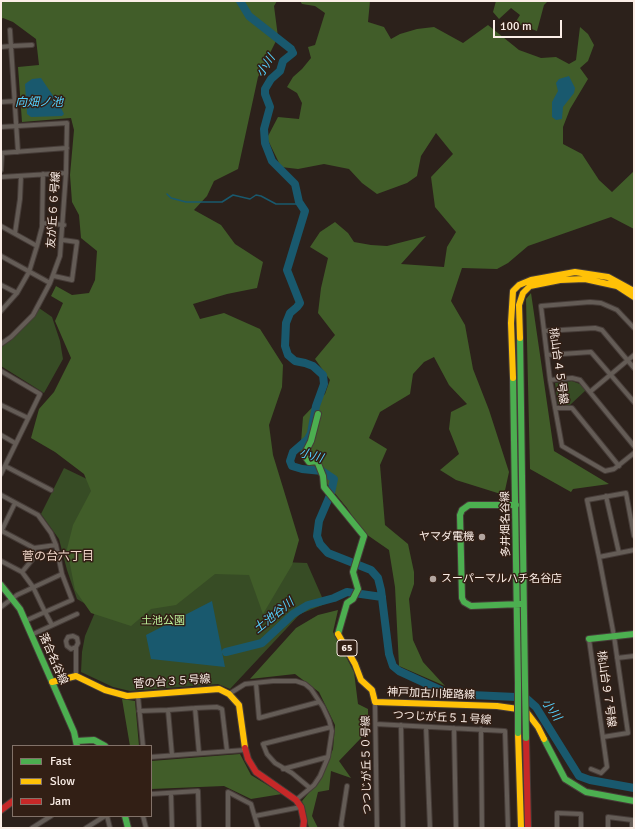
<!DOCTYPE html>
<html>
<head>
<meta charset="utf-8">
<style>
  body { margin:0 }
  #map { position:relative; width:635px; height:829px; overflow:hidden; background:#2c211b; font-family:Signika,sans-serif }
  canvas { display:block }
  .frame { position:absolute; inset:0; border:2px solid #fbeee7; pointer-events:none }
  .legend { position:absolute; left:12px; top:745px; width:140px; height:72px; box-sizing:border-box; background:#321f15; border:1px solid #827269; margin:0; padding:5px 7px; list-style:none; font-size:12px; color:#fbeee7 }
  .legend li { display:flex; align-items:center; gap:8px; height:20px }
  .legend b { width:20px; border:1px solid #827269 }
  .scale { position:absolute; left:493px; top:20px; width:69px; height:18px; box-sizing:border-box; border:2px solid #fbeee7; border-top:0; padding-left:5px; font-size:12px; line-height:14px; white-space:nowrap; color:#fbeee7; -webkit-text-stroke:3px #321f15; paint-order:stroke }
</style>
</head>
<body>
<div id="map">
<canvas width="635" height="829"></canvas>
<div class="frame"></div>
<ul class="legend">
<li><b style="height:5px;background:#4caf50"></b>Fast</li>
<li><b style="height:5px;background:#ffc107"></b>Slow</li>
<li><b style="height:5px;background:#c62828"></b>Jam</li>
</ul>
<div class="scale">100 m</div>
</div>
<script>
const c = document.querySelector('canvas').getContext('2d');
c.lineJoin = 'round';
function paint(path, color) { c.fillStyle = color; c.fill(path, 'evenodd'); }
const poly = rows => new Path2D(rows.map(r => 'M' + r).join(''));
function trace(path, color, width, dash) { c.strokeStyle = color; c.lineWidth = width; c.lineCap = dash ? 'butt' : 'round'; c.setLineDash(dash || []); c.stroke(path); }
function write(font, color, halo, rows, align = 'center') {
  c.font = font + ' Signika,"Noto Sans JP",sans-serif'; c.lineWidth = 3; c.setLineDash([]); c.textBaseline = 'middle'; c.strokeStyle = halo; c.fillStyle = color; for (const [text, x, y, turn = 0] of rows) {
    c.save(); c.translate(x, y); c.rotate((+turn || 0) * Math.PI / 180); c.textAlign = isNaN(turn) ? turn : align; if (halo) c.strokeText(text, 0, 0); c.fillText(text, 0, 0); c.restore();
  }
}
paint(poly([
  [39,308,52,317,60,341,63,359,44,393,1,366,1,347,11,340],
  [572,381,580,384,586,390,570,405,558,404,555,383],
  [64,468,258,561,307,563,325,604,300,614,230,689,218,684,130,691,113,687,81,672,82,652,85,636,96,610,77,599,67,570,59,539,41,514]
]), '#374c25');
paint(poly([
  [1,1,277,1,274,6,278,37,258,77,238,169,214,181,207,196,194,210,221,225,235,244,263,262,257,288,227,294,193,304,200,319,224,313,260,329,283,365,282,387,269,425,273,455,299,540,292,565,263,614,249,575,215,574,176,605,151,609,131,626,91,613,75,590,67,549,73,525,91,491,84,474,55,452,31,438,39,409,54,392,71,358,55,321,63,303,51,296,56,286,72,295,89,293,95,280,97,251,81,238,79,215,72,202,70,175,74,130,71,118,22,122,18,67,39,65,36,39,13,22,3,18,1,19],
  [300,1,370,1,368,22,384,27,391,39,400,34,417,29,434,27,463,43,488,25,519,50,541,58,556,57,569,64,576,60,580,27,588,34,594,45,588,61,580,68,588,79,570,109,563,127,563,144,582,154,599,180,612,192,634,171,634,229,611,217,528,246,508,263,497,269,462,268,451,301,465,325,473,369,489,410,509,472,504,495,456,480,440,470,459,454,449,429,451,412,467,404,449,385,434,357,424,362,413,374,410,394,380,412,369,438,387,449,380,465,385,525,408,544,414,572,414,584,409,599,413,640,423,662,445,686,399,666,395,587,389,550,363,532,347,508,319,474,300,455,303,417,325,394,330,380,315,359,335,335,318,313,321,288,328,258,310,247,320,232,335,222,348,233,354,242,371,245,387,246,426,236,401,264,444,267,447,247,456,232,435,207,431,177,453,154,436,133,421,156,417,176,407,183,377,194,362,183,349,169,324,164,298,169,281,167,267,138,278,117,299,119,302,103,297,93,287,87,293,77,302,69,311,58,308,47,315,45,325,13,315,6,302,4],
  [496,1,548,1,544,5,537,31,515,23,520,15,511,8,499,19,493,12],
  [531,293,554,451,609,484,573,489,571,492,530,469,526,299],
  [338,610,333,632,354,672,358,704,368,709,368,718,361,724,361,738,339,761,351,778,331,771,329,790,318,792,312,816,318,828,309,828,302,801,321,778,333,749,335,725,319,692,295,674,250,679,296,628,318,615],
  [122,699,135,701,139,746,130,746],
  [240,754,251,775,282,794,251,799,224,786,151,789,151,761]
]), '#415d29');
paint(poly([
  [569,76,575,88,574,93,563,107,562,119,556,120,552,117,552,102,558,91,556,83,559,79],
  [41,78,60,106,64,114,62,116,31,117,27,114,25,84,32,79],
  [212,601,225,667,151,659,146,635]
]), '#19596e');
trace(poly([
  [167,194,171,198,186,202,222,202,233,195,250,199,256,195,261,196,276,204,300,204]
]), '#19596e', 1.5);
trace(poly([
  [240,1,249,16,291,49,293,53,283,61,280,71,271,79,265,89,265,94,270,107,264,129,265,143,272,161,295,184,299,202,305,211,287,270,300,303,297,307,290,313,286,323,285,346,288,355,295,361,305,363,313,366,323,375,324,384,316,406,311,433,308,439,293,452,290,461,292,466,302,469,322,471,334,479,331,493,319,521,317,536,320,544,328,553,371,570,378,578,381,590,389,654,393,666,399,671,449,694,516,697,527,699,536,707,579,776,590,780,634,788],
  [226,652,262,643,293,614,308,605,334,598,347,592,382,597]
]), '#19596e', 8);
const street = poly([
  [10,30,11,46,32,45],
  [1,47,11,46,18,152],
  [1,102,16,101],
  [1,127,67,123,66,173,60,256,50,283,33,315,11,337,1,344],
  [1,153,67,148],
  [1,170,2,153],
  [1,177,66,173],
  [42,223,64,225],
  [1,226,37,246],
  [15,233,20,199,21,176],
  [1,256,50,283],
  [54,276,72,280,77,242,63,240],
  [1,285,17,293],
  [1,311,17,293,29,272,37,246,42,227,43,174],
  [634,328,617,310,601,303,590,302,541,306,550,380,562,446,605,471,614,469,634,453],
  [544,331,595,328,602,330,634,368],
  [547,355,591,352,634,402],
  [1,371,40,394,1,474],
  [550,380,572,378,580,380,634,446],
  [591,391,634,355],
  [1,405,28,418],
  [555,408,572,408,619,466],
  [1,435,15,443],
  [5,466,51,490],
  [1,495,38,515,51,533,56,545,62,574,17,595,1,607],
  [606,496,619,553],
  [2,531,34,548,56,545],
  [1,532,15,503],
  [634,536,626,493,587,500,599,557,634,550],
  [599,557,614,636,628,733,603,737],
  [1,561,22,572,33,587,45,612,72,600,62,574],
  [22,572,32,560,34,548],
  [25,621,45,612,52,625],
  [31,635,77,614],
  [589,639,607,767,601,773,591,769],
  [617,658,634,656],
  [76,676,76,647,78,643,77,638,73,636,68,637,66,641,67,646,71,649,76,647],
  [256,683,259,718,319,702],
  [229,694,245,684,273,681,296,681,305,684,311,689,323,707,329,720,332,731,328,757,320,776,314,785,296,800],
  [138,696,143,746],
  [375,702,377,828],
  [168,710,195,708],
  [139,711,168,710,172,755],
  [376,724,505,731,508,828],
  [401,725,403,828],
  [426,727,430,828],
  [454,728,456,828],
  [481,729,482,828],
  [199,753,195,708,217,707,222,709,227,751],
  [151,757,245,750],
  [283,769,328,757],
  [310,788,292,773,275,763,267,754,263,744,331,727],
  [171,793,172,828],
  [151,794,198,791,199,828],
  [107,816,110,828],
  [143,816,146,828],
  [255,816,301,807],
  [32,828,51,816],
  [86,828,105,816],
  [228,828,228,792,251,804,258,828],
  [342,828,341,825,347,786],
  [557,828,557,813,581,814,581,828],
  [608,828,608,817,632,820,632,828]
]);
const fast = poly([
  [520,338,525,685],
  [513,378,518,684],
  [318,414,311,441,304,455,309,462,317,461,323,476,324,487,364,536,353,572,358,589,353,599,347,603,338,634],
  [516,505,469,505,462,510,460,515,462,598,464,602,471,606,520,604],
  [1,585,20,609,74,732,77,746],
  [589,639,634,634],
  [544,739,565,779,586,792,634,801],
  [76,741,94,740,105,746],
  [125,816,128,828]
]);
const slow = poly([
  [520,338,519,305,523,293,530,286,560,280,585,279,617,286,634,297],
  [513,378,511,323,513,291,519,285,531,280,575,272,608,277,634,291],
  [338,634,355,664,361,680,372,690,375,702,497,706,525,710,538,727,544,739],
  [52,682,76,676,105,690,127,696,219,689,229,694,239,705,245,748],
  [518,733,521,828]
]);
const jam = poly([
  [526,738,528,828],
  [245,748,248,759,256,772,296,800,301,807,304,821,303,828],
  [1,810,13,801]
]);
trace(street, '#463c38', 6);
trace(fast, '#463c38', 8);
trace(slow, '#463c38', 8);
trace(jam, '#463c38', 8);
trace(street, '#645c56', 4);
trace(fast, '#4caf50', 6);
trace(slow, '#ffc107', 6);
trace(jam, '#c62828', 6);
const fastBridge = poly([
  [518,684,518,733],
  [525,685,526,738]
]);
trace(fastBridge, '#463c38', 8, []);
trace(fastBridge, '#4caf50', 6);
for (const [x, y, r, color] of [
  [482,537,4,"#b3a6a0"],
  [433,579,4,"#b3a6a0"]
]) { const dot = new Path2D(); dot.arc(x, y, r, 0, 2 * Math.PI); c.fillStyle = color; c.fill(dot); trace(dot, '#321f15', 1.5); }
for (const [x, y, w] of [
  [347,648,20]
]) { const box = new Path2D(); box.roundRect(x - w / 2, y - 8, w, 16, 3); c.fillStyle = '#321f15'; c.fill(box); trace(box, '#fbeee7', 1); }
write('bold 10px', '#fbeee7', null, [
  ["65",347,648]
]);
write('11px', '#fbeee7', '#321f15', [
  ["友が丘６６号線",54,210,-86],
  ["桃山台４５号線",558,366,82],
  ["多井畑名谷線",506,524,-91],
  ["落合名谷線",53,659,66],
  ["菅の台３５号線",172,682,-4],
  ["桃山台９７号線",606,689,82],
  ["神戸加古川姫路線",431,694,2],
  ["つつじが丘５１号線",442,718,3],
  ["つつじが丘５０号線",367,765,-91]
]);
write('11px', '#fbeee7', '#321f15', [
  ["ヤマダ電機",474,537],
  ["スーパーマルハチ名谷店",441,579,"left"]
], 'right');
write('11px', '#bef39c', '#321f15', [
  ["土池公園",163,621]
]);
write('italic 12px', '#54d2ff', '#321f15', [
  ["小川",266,66,-56],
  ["向畑ノ池",39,103],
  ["小川",311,456,16],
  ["土池谷川",274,616,-39],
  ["小川",551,710,55]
]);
write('12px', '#efd5c8', '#321f15', [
  ["菅の台六丁目",58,557]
]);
</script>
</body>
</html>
